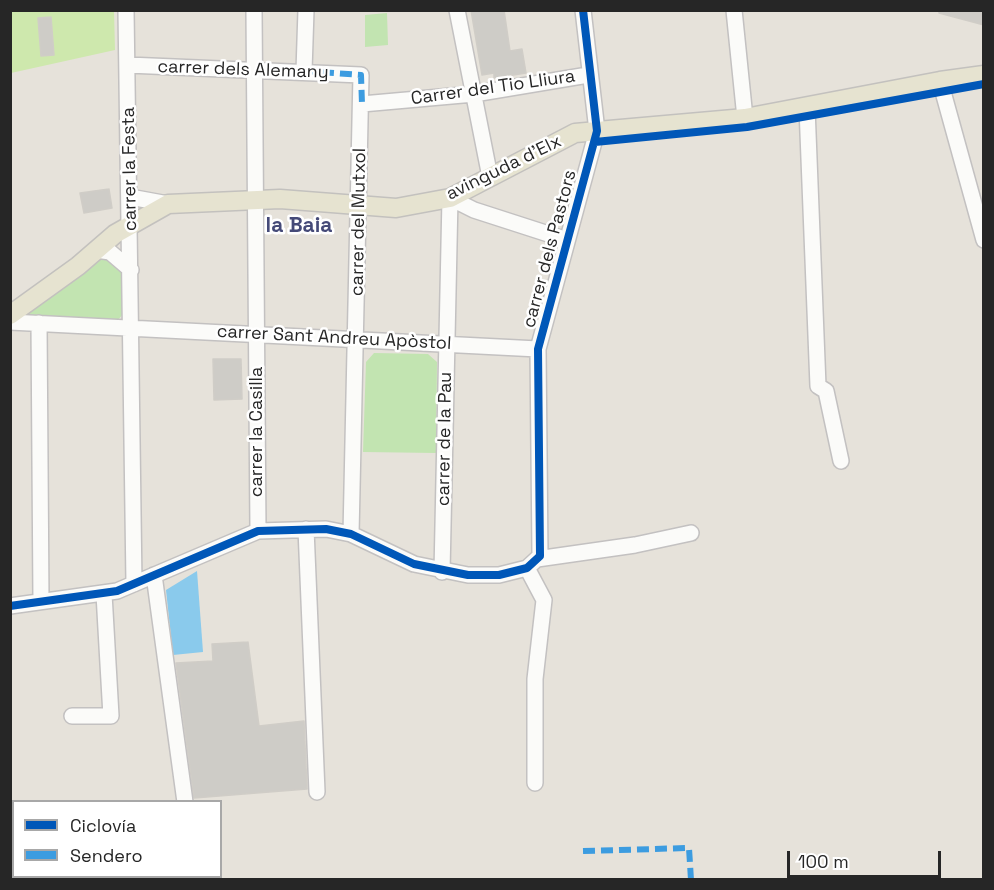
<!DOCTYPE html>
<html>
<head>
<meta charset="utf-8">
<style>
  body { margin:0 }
  #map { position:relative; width:994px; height:890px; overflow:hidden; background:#e6e2da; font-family:"Space Grotesk",sans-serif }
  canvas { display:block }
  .frame { position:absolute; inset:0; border:12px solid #262626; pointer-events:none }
  .legend { position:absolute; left:12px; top:800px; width:210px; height:78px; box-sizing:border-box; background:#fff; border:2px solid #a8a8a8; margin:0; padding:8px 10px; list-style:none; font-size:18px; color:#262626 }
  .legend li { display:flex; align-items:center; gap:12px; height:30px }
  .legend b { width:30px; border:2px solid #a8a8a8 }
  .scale { position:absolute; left:787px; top:851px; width:154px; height:27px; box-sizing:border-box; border:3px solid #262626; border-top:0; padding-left:8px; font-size:18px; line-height:21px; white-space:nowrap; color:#262626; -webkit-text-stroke:4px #fff; paint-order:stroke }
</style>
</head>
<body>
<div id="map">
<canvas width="994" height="890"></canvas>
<div class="frame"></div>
<ul class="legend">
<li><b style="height:8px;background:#0057b8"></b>Ciclovía</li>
<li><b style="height:8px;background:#3c9ce0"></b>Sendero</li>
</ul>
<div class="scale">100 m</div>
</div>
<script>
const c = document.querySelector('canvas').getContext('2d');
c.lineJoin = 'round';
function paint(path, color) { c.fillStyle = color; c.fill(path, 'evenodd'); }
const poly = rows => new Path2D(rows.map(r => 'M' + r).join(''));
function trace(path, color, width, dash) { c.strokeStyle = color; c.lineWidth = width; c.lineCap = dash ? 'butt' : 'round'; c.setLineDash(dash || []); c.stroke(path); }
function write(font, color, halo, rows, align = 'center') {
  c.font = font + ' "Space Grotesk",sans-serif'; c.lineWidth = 5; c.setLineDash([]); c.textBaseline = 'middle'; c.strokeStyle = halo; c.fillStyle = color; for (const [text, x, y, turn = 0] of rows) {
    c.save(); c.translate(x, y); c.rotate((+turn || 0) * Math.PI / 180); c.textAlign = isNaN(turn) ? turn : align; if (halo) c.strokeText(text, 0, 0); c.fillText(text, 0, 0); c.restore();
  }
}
paint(poly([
  [387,13,388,45,365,47,365,15],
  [103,254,124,265,124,313,117,321,29,315,30,311],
  [374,353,428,354,437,362,436,453,363,452,366,362]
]), '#c2e4b1');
paint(poly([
  [11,11,114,11,115,50,11,73]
]), '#cee8ad');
paint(poly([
  [197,571,203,652,173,655,166,590]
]), '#8acaec');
const building = poly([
  [471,10,504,10,510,51,522,49,526,73,494,78,494,73,482,75,471,10],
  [939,10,984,10,984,25,939,13,939,10],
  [51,17,54,55,41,56,38,18,51,17],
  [109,189,112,208,84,213,80,193,109,189],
  [213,359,241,359,242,399,214,400,213,359],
  [248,642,259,726,304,721,307,789,194,798,176,663,213,661,212,644,248,642]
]);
paint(building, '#ceccc7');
trace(building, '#d0cdc7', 1.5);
const minor = poly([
  [126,10,134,584],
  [254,10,258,531],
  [457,10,490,177],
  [734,10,745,118],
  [128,65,361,75,351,534],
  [304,71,306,10],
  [940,81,984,240],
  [362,104,474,94,588,75],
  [807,108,818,386,826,391,841,461],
  [130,197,168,204],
  [96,250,110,252,131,270],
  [10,322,538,349],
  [39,323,41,601],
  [306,529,317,792],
  [537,559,635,545,691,533],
  [527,568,544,600,535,679,535,783],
  [442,572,450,198,474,210,567,240],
  [154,575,185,802],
  [10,606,117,591,258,531,326,529,351,534,414,564,468,575,499,575,527,568,540,556,538,349,597,131,583,10],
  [72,716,111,716,104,594],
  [194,876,194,880]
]);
const major = poly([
  [10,315,78,266,115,234,168,204,280,199,396,208,450,198,575,133,745,118,940,81,984,75]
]);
trace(minor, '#c3c1c1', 18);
trace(major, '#c3c1be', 21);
trace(minor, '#fbfbf9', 15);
trace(major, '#e6e3d0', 18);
trace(poly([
  [304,71,361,75,362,104],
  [583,851,689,848,691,880]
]), '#3c9ce0', 6, [12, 6]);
trace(poly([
  [595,142,747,127,984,84],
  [10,606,117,591,258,531,326,529,351,534,414,564,468,575,499,575,527,568,540,556,538,349,597,131,583,10]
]), '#0057b8', 8);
write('18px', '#262626', '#fff', [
  ["carrer dels Alemany",243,70,2],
  ["Carrer del Tio Lliura",493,88,-8],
  ["avinguda d'Elx",504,168,-26],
  ["carrer la Festa",130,169,-91],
  ["carrer del Mutxol",359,222,-89],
  ["carrer dels Pastors",550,249,-75],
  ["carrer Sant Andreu Apòstol",334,338,3],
  ["carrer la Casilla",257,432,-90],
  ["carrer de la Pau",445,439,-89]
]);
write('bold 21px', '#454a78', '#fff', [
  ["la Baia",299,226]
]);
</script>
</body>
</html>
